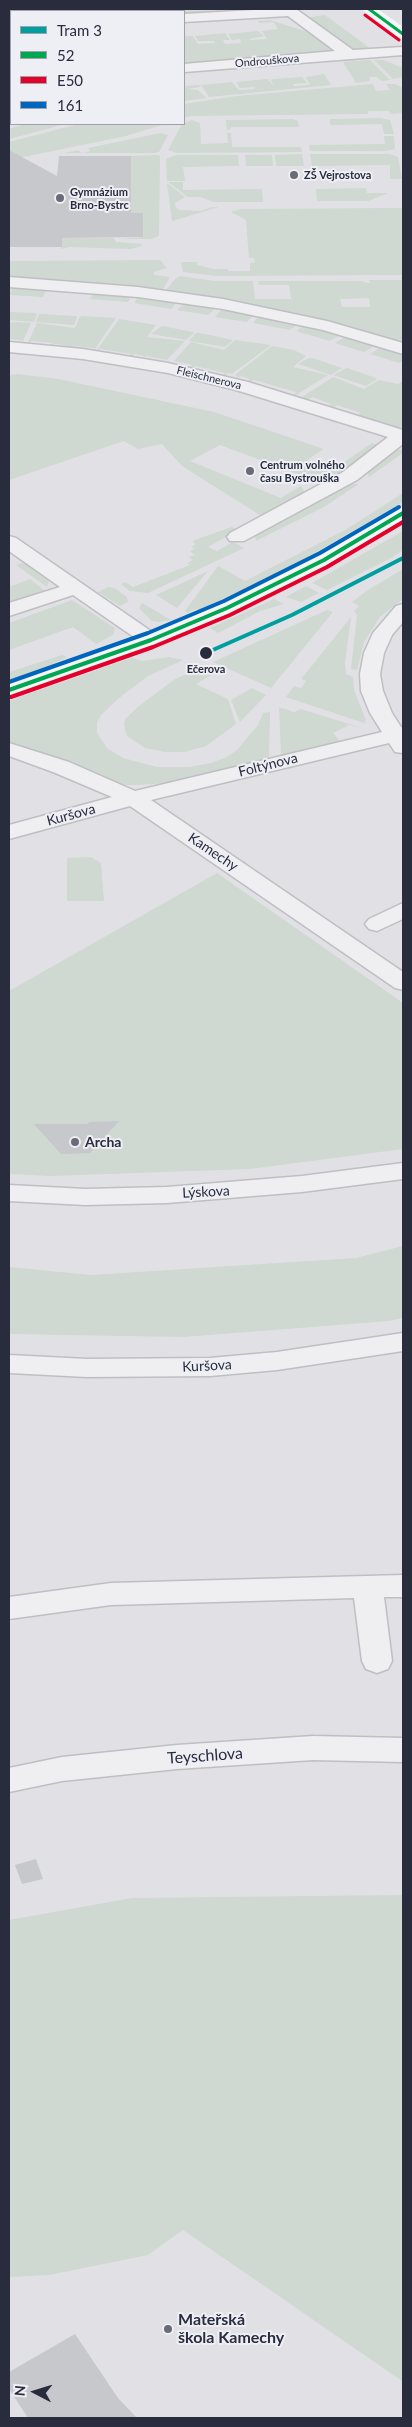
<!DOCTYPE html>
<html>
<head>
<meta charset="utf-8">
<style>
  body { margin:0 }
  #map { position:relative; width:412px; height:2427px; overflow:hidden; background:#e1e1e5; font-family:Lato,sans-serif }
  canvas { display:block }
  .frame { position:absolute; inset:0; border:10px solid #292c3d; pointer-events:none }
  .legend { position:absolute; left:10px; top:10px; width:175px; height:115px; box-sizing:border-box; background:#eeeff5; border:1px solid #9fa1ab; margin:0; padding:6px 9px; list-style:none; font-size:15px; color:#292c3d }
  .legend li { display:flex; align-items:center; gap:10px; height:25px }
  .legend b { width:25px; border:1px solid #9fa1ab }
  .north { position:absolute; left:10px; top:2367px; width:50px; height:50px; -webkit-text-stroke:4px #eeeff5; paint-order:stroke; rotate:275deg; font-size:14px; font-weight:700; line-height:20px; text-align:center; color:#292c3d }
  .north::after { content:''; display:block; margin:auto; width:18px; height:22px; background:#292c3d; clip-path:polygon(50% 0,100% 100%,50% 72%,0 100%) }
</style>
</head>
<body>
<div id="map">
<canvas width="412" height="2427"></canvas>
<div class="frame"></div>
<ul class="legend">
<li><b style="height:6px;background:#009e9e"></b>Tram 3</li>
<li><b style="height:6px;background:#00a651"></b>52</li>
<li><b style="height:6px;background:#e4002b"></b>E50</li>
<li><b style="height:6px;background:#0065bd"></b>161</li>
</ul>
<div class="north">N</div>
</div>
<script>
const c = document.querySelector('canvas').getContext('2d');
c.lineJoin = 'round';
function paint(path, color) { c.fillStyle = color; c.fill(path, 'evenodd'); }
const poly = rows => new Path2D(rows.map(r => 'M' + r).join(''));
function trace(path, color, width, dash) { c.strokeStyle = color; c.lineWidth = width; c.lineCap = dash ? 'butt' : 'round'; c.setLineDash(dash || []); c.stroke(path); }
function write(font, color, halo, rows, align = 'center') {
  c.font = font + ' Lato,sans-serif'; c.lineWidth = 4; c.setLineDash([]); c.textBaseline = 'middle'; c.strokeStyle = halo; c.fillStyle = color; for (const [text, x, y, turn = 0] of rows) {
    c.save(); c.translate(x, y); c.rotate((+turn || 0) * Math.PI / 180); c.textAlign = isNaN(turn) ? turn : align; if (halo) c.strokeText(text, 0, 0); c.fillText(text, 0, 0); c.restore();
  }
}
paint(poly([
  [68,9,233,9,236,13,224,14,222,11,216,11,217,14,201,12,202,14,198,16,195,13,184,14,184,11,72,11],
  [325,15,363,43,373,51,347,48,306,18],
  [270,20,317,35,332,46,331,51,299,56,298,53,282,54,283,57,250,56,251,59,244,60,242,57,235,57,237,61,184,66,184,36,193,36,198,44,215,43,214,41,198,41,195,36,225,33,230,40,223,40,225,44,241,43,240,39,232,40,228,34,258,31,264,36,249,39,250,40,267,39,262,31,278,29,274,22,259,23,258,21],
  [370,60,390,80,382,81,376,77,370,77,370,81,356,83,343,62],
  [374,60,383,60,403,68,403,77,393,79],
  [324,74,331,85,209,97,201,85,232,82,239,90,255,89,255,87,240,88,236,82,267,79,274,86,271,80,273,79,302,77,307,83,293,84,294,86,310,85,306,77],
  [373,84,376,91,390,90,386,84,395,84,403,88,403,113,390,114,389,111,368,111,368,114,191,116,184,118,184,104,237,96],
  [199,85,201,87,187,89,198,90,206,98,184,101,184,86],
  [380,118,390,120,394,134,384,134,382,124,330,125,330,119],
  [293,119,298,121,299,127,231,127,230,130,227,130,226,120],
  [192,120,200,123,201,144,228,143,227,133,231,133,232,147,301,147,302,152,177,153,168,150,182,124],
  [25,124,65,124,9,139,9,129],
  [79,124,165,124,126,136,9,160,9,142],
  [160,133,168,135,159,152,154,153,64,153,78,150,82,153,90,151,88,148],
  [384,136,394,136,395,149,386,151,310,151,309,145,385,144],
  [302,154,304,166,276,166,275,155],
  [310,154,389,154,398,157,402,179,390,179,390,165,312,166],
  [156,155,160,156,159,236,151,239,120,239,143,237,143,230,141,230,143,213,64,214,106,191,131,191,131,156],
  [176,155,238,155,239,166,183,167,185,181,167,181,166,159],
  [245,155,272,155,273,166,246,166],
  [168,182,183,182,183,190,262,189,263,202,214,202,200,197,188,197],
  [167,183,185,197,175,203,176,208,180,210,200,211,212,207,219,207,172,221],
  [366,188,367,193,388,193,368,201,317,201,316,189],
  [403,208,403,275,217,276,183,272,181,262,197,262,197,265,214,269,228,269,228,271,250,271,250,263,255,262,254,258,249,258,246,220,231,212,241,209],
  [62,238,114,238,116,242,143,244,139,247,129,249,70,247,61,249],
  [160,260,167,268,154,272,154,275,170,277,161,293,9,280,9,261],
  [180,276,214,281,253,281,255,299,291,299,289,285,259,285,258,281,362,281,367,283,370,283,369,280,403,280,403,344,295,313,268,308,264,309,262,307,210,297,164,293,175,279],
  [369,298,370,307,342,307,340,299],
  [13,286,47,288,43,297,9,295],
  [94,292,132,295,128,302,90,299],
  [139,296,178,301,171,309,134,303],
  [185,302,217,307,208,315,177,310],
  [223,308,254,314,247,322,215,317],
  [9,312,35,313,37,314,34,322,9,320],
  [39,314,75,316,77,317,74,325,36,322],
  [260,315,299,323,290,330,253,323],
  [82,316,116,318,92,353,94,348,73,346,70,350,62,349,65,345,54,344,50,348,53,343,32,341,27,345,37,323,75,328,80,317],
  [119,319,156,325,147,337,185,341,167,360,146,356,141,361,144,356,134,354,130,359,127,358,131,354,100,349,95,353],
  [15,322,31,323,21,345,22,340,9,339,9,323],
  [305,325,341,335,329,341,296,331],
  [162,326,193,332,194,333,186,340,151,334],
  [196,333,200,333,233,340,225,347,189,341],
  [346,336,376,345,364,352,335,343],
  [235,340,271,345,232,374,228,373,223,377,221,377,225,373,195,366,191,370,188,369,192,365,174,361,169,366,191,342,224,350],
  [272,346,294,350,306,356,293,367,328,375,293,397,296,392,254,380,245,383,250,379,241,376,233,380,238,376,235,375],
  [381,347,403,354,403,360,399,363,370,354],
  [309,358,313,358,342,368,331,375,298,364],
  [347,368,376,378,377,379,366,386,333,375],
  [18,374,58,379,214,412,324,449,307,460,334,469,372,443,381,446,335,478,303,476,220,445,190,461,281,498,301,486,303,489,306,495,263,517,182,466,162,444,138,449,124,441,9,480,9,375],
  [333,377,364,389,379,380,398,384,403,381,403,427,395,428,356,417,361,413,337,405,331,409,325,408,331,404,312,397,306,401,299,399],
  [397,449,403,450,403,453,369,477,367,471],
  [347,484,359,484,324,507,256,541,255,535],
  [403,493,403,502,285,570,199,610,196,609,187,613,185,611,218,566,245,581,347,529],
  [232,527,238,530,208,547,217,551,233,542,244,548,148,593,130,591,121,584,125,582,133,587,190,565,187,563,193,560,189,557,195,555,190,551,195,549,191,547,196,544,192,541],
  [403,531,403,550,393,557,327,590,312,583],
  [28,561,47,576,49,580,47,587,16,565],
  [403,569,403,599,380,617,364,642,357,670,351,669,357,615,354,611,359,606,352,602,368,590],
  [208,571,177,608,156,595],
  [30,579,44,590,35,597,9,606,9,587],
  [306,586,319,593,301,602,286,597],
  [108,587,114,588,127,597,128,602,120,606,98,592],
  [274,599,284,604,260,611,222,631,218,633,210,628],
  [72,600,115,628,113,635,96,644,73,627,9,650,9,623],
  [142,603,171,620,159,622,152,621,139,608],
  [327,610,333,612,271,688,213,662],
  [351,617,345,663,346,674,353,677,354,690,366,720,364,722,367,722,364,723,286,697,294,686,301,688,306,681,301,679],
  [62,655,67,657,43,669,9,680,9,672],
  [169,657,183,660,148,676,119,698,101,715,97,722,97,733,107,748,123,758,157,767,189,767,211,763,225,758,237,750,258,725,263,713,270,712,269,758,169,783,136,785,124,785,110,780,107,782,70,765,9,745,9,701,131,658,143,661],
  [204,666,217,672,196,684,228,699,236,724,206,746,184,752,165,752,145,748,127,736,124,724,125,719,139,706,175,679],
  [252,688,266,695,240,722,231,700],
  [279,707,294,712,301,709,365,729,349,725,333,733,340,741,281,755],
  [91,857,101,863,104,901,67,901,67,858],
  [217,873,403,1003,403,1149,250,1169,51,1176,9,1174,9,991],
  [403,1246,403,1318,389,1321,183,1337,9,1334,9,1267,91,1275,356,1258],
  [403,1895,402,2381,183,2230,148,2255,49,2275,9,2277,9,1920,132,1898]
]), '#cfd8d1');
paint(poly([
  [9,150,57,176,59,156,131,156,131,213,143,213,143,237,62,238,62,247,9,247],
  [119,1121,90,1153,61,1154,34,1124,87,1124,90,1122],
  [36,1859,43,1879,22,1884,15,1865],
  [75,2334,118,2398,137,2418,28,2418,9,2389,9,2372]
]), '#c6c8cc');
const street = poly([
  [272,9,296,9,353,50,403,47,403,55,184,72,184,64,335,51,288,16,184,22,184,14,272,9],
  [9,40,11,40,11,49,9,49,9,40],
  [11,95,11,105,9,106,9,96,11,95],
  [9,277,138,287,223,299,327,321,403,343,403,354,323,330,223,309,138,297,9,287,9,277],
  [9,342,83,349,168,363,248,382,403,430,403,444,357,480,244,541,230,541,227,537,230,533,343,472,388,437,236,390,168,373,83,359,9,352,9,342],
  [9,536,16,538,158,636,161,640,158,644,151,646,144,644,73,595,9,616,9,603,60,587,9,551,9,536],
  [403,604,403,622,392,635,384,653,380,674,383,691,392,713,401,727,403,727,403,753,395,752,389,743,151,800,403,972,403,990,395,988,130,806,9,839,9,825,112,797,53,772,9,756,9,743,69,762,135,791,382,732,370,713,361,691,360,674,364,653,373,633,396,606,403,604],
  [403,903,403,919,377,931,369,929,365,924,369,919,403,903],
  [403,1163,403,1179,302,1192,167,1203,85,1205,9,1201,9,1185,85,1189,167,1187,302,1176,403,1163],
  [403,1333,403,1351,277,1370,210,1376,87,1377,9,1373,9,1355,87,1359,210,1358,277,1352,403,1333],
  [403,1575,403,1597,384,1597,392,1661,388,1669,377,1673,366,1669,362,1661,354,1598,111,1605,9,1619,9,1597,111,1583,403,1575],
  [313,1736,403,1738,403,1762,313,1760,177,1769,62,1781,9,1792,9,1768,62,1757,177,1745,313,1736]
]);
trace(street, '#bfbfc3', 3);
paint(street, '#efeff2');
paint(poly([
  [361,9,378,9,403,27,403,39,398,37,361,9],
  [403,507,403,521,331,564,235,613,159,645,9,697,9,683,143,635,219,603,317,556,396,509,403,507]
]), '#f5f5f5');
trace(poly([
  [369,9,403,34]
]), '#00a651', 3);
trace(poly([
  [9,690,151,640,227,608,324,560,403,513]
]), '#00a651', 4);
trace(poly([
  [365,15,399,40]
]), '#e4002b', 3);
trace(poly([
  [11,697,153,647,230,615,327,567,403,522]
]), '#e4002b', 4);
trace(poly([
  [9,682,148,633,224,601,320,553,399,507]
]), '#0065bd', 4);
trace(poly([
  [206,653,292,615,403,558]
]), '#009e9e', 4);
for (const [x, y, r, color] of [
  [294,175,5,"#696b78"],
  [60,198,5,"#696b78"],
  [250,471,5,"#696b78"],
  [206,653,7,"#292c3d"],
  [75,1142,5,"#696b78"],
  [168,2329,5,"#696b78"]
]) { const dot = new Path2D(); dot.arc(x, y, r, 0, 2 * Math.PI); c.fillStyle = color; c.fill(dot); trace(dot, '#eeeff5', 2); }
write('11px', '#292c3d', '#eeeff5', [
  ["Ondrouškova",267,61,-5],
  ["Fleischnerova",209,378,14]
]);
write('bold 11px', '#292c3d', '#eeeff5', [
  ["ZŠ Vejrostova",304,175],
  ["Gymnázium",70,192],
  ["Brno-Bystrc",70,205],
  ["Centrum volného",260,465],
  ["času Bystrouška",260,478]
], 'left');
write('bold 11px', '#292c3d', '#eeeff5', [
  ["Ečerova",206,669]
]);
write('14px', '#292c3d', '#eeeff5', [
  ["Foltýnova",268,765,-14],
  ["Kuršova",71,815,-15],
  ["Kamechy",213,852,34],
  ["Lýskova",206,1192,-3],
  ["Kuršova",207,1366,-3]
]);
write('bold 14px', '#292c3d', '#eeeff5', [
  ["Archa",85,1142]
], 'left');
write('16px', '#292c3d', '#eeeff5', [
  ["Teyschlova",205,1756,-4]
]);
write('bold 16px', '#292c3d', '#eeeff5', [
  ["Mateřská",178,2320],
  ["škola Kamechy",178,2338]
], 'left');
</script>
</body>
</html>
